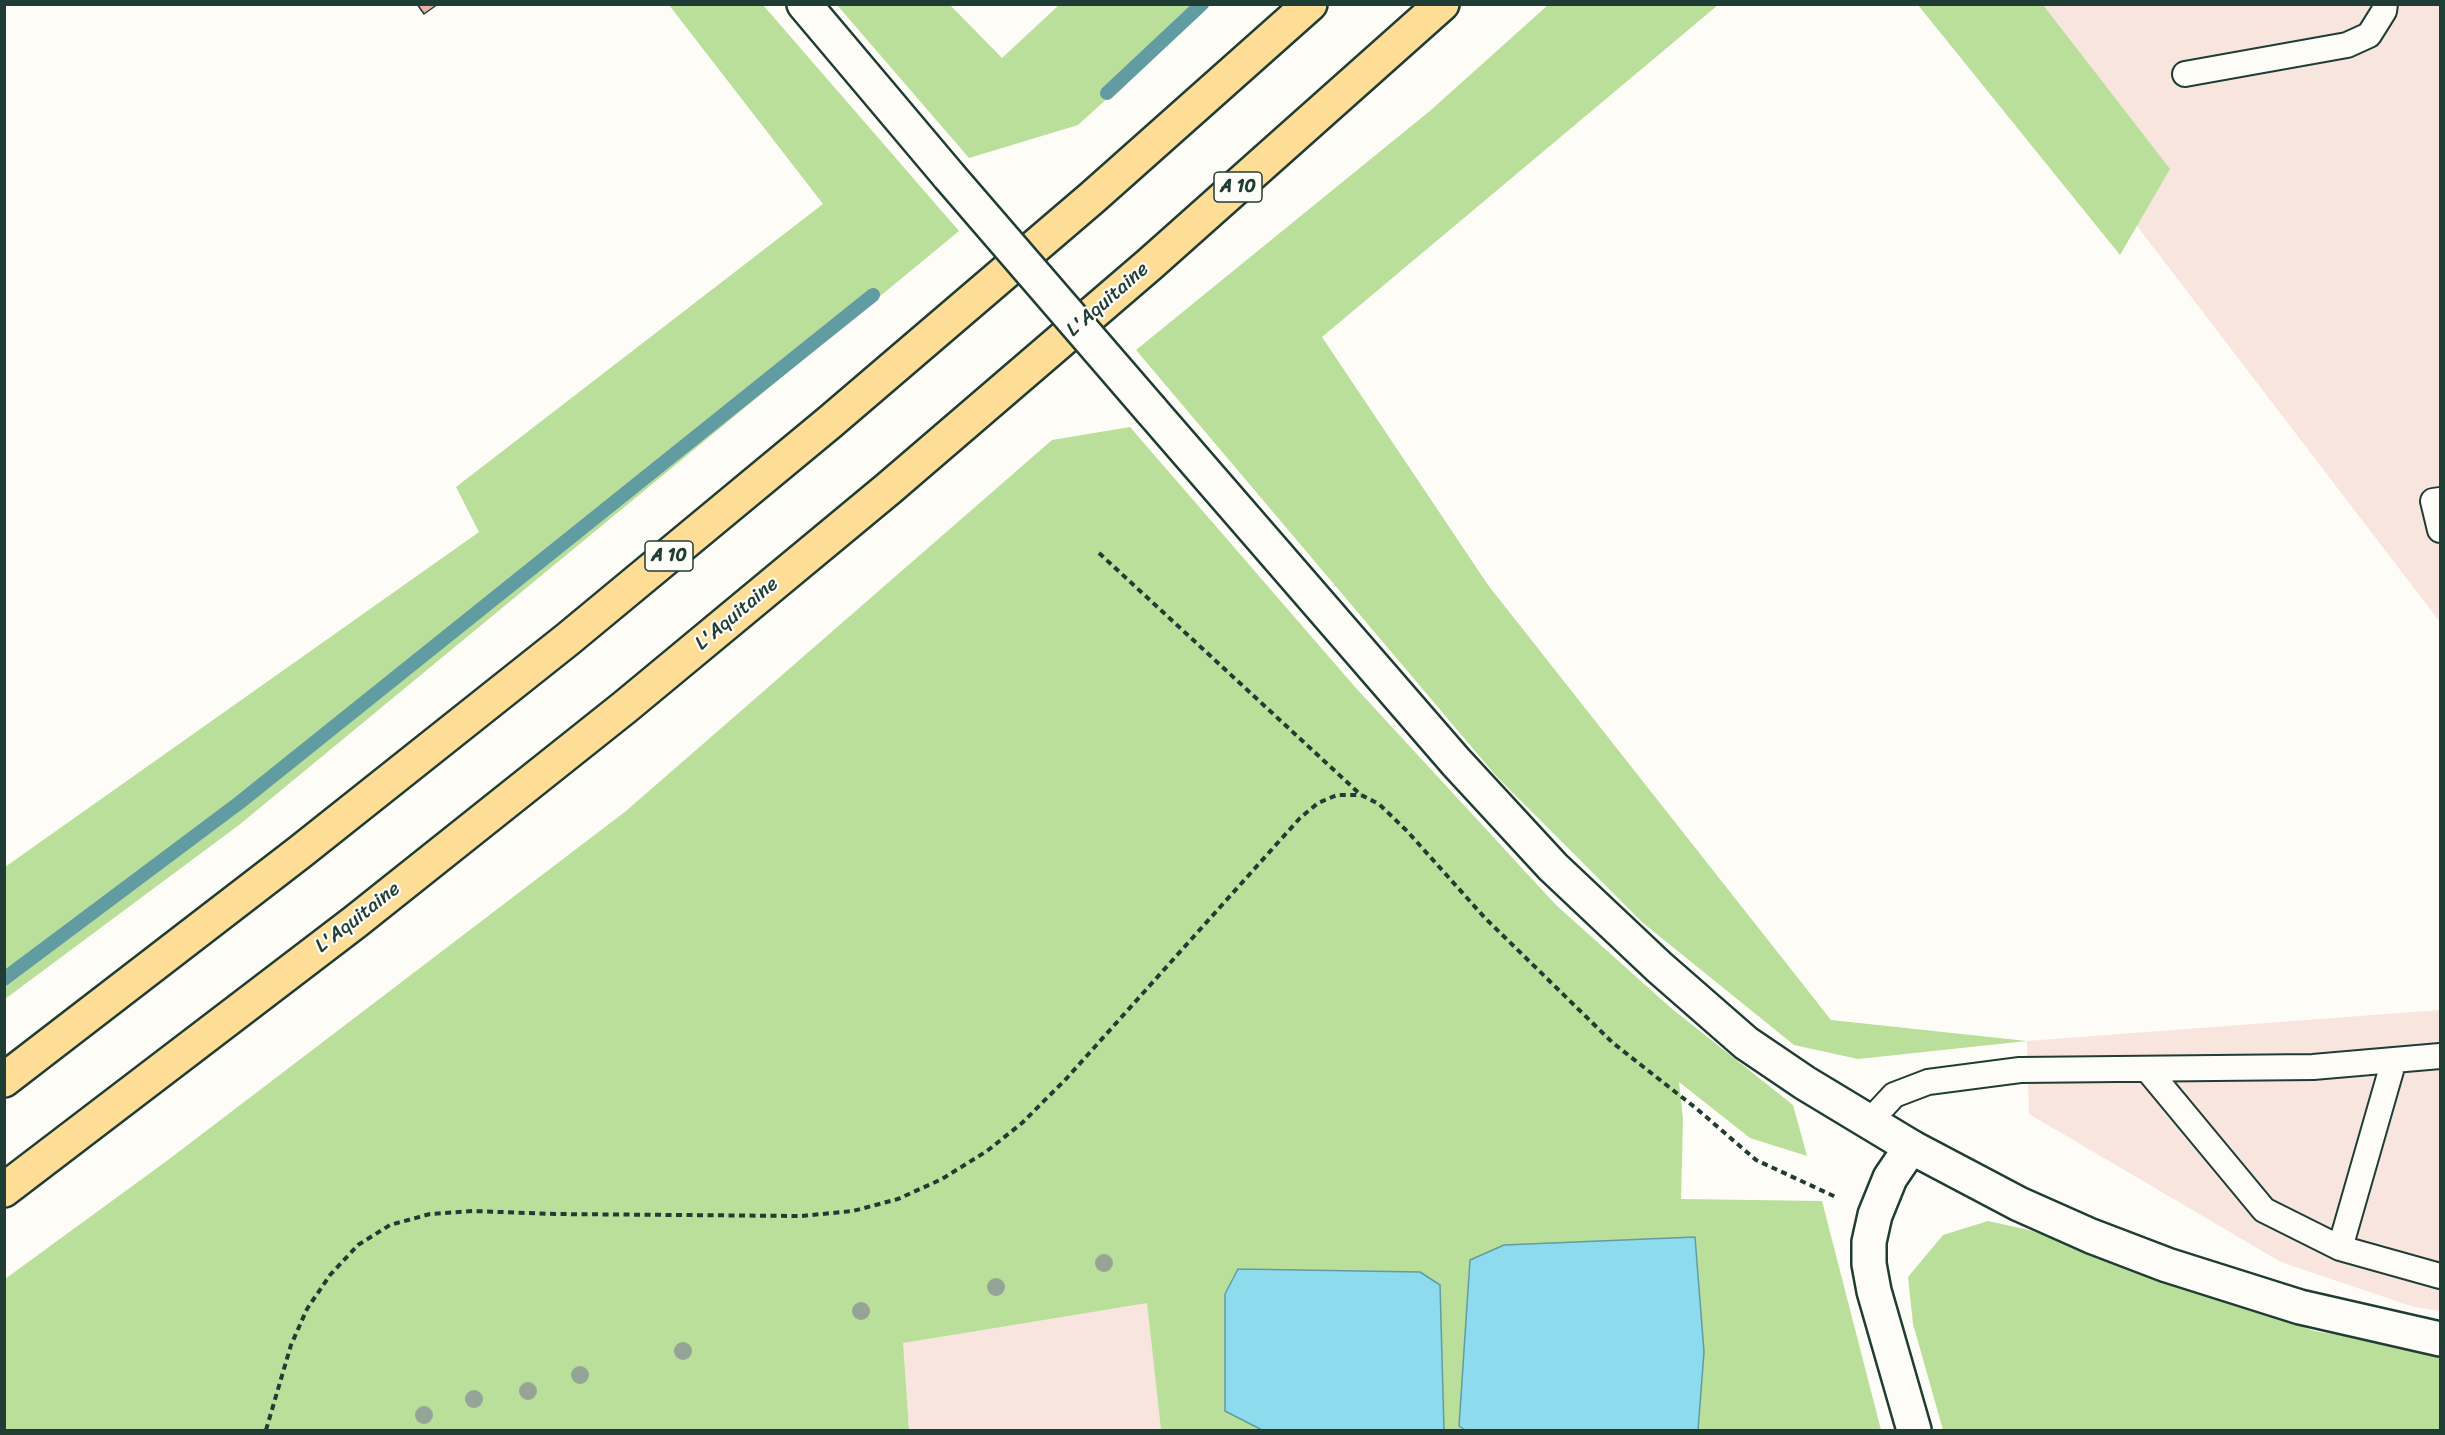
<!DOCTYPE html>
<html>
<head>
<meta charset="utf-8">
<style>
  body { margin:0 }
  #map { position:relative; width:2445px; height:1435px; overflow:hidden; background:#fdfcf7; font-family:Sriracha,sans-serif }
  canvas { display:block }
  .frame { position:absolute; inset:0; border:6px solid #1f3d34; pointer-events:none }
</style>
</head>
<body>
<div id="map">
<canvas width="2445" height="1435"></canvas>
<div class="frame"></div>
</div>
<script>
const c = document.querySelector('canvas').getContext('2d');
c.lineJoin = 'round';
function paint(path, color) { c.fillStyle = color; c.fill(path, 'evenodd'); }
const poly = rows => new Path2D(rows.map(r => 'M' + r).join(''));
function trace(path, color, width, dash) { c.strokeStyle = color; c.lineWidth = width; c.lineCap = dash ? 'butt' : 'round'; c.setLineDash(dash || []); c.stroke(path); }
function write(font, color, halo, rows, align = 'center') {
  c.font = font + ' Sriracha,sans-serif'; c.lineWidth = 4.5; c.setLineDash([]); c.textBaseline = 'middle'; c.strokeStyle = halo; c.fillStyle = color; for (const [text, x, y, turn = 0] of rows) {
    c.save(); c.translate(x, y); c.rotate((+turn || 0) * Math.PI / 180); c.textAlign = isNaN(turn) ? turn : align; if (halo) c.strokeText(text, 0, 0); c.fillText(text, 0, 0); c.restore();
  }
}
paint(poly([
  [1968,5,2440,5,2440,622],
  [2440,1010,2440,1311,2414,1307,2281,1262,2029,1114,2027,1041],
  [1147,1302,1161,1430,909,1430,902,1343]
]), '#f7e5de');
paint(poly([
  [669,5,763,5,959,231,239,825,5,999,5,867,479,532,456,487,823,204],
  [837,5,950,5,1002,58,1059,5,1210,5,1078,125,969,158],
  [1548,5,1718,5,1322,337,1488,585,1831,1020,2027,1041,1858,1059,1794,1045,1643,923,1497,777,1136,350,1431,110],
  [1918,5,2043,5,2170,169,2120,255],
  [1130,427,1355,687,1556,905,1671,1008,1793,1105,1807,1156,1750,1138,1679,1082,1683,1119,1681,1199,1822,1201,1881,1430,1161,1430,1147,1303,903,1343,909,1430,5,1430,5,1279,168,1160,626,811,1052,440],
  [1988,1221,2029,1230,2314,1331,2440,1352,2440,1430,1943,1430,1913,1324,1908,1277,1943,1235]
]), '#b9df9a');
const water = poly([
  [1695,1237,1704,1352,1698,1430,1465,1430,1459,1426,1470,1260,1504,1245,1695,1237],
  [1238,1269,1420,1272,1440,1285,1444,1430,1262,1430,1225,1411,1225,1294,1238,1269]
]);
paint(water, '#8edbed');
trace(water, '#629ca3', 1.5);
trace(poly([
  [1107,93,1202,4],
  [4,979,239,803,873,295]
]), '#629ca3', 14);
const building = poly([
  [417,4,438,4,424,14,417,4]
]);
paint(building, '#eab0a5');
trace(building, '#1f3d34', 1.5);
const service = poly([
  [2185,74,2347,45,2369,35,2384,11,2385,4],
  [2440,500,2433,501,2440,530],
  [2147,1069,2264,1210,2340,1248,2394,1060],
  [1869,1122,1894,1095,1928,1082,2020,1070,2313,1067,2440,1056],
  [2340,1248,2440,1276]
]);
const minor = poly([
  [1911,1147,1890,1178,1875,1215,1869,1242,1869,1264,1874,1291,1914,1430]
]);
const tertiary = poly([
  [804,4,949,176],
  [1151,410,1456,762,1553,867,1659,967,1746,1043,1805,1083,1911,1147,2019,1204,2091,1236,2167,1265,2300,1307,2440,1339]
]);
const motorway = poly([
  [4,1080,300,852,568,639,830,422,1093,197,1310,4],
  [4,1190,355,922,625,707,888,489,1150,264,1442,4]
]);
trace(service, '#1f3d34', 28);
trace(minor, '#1f3d34', 38);
trace(tertiary, '#1f3d34', 38);
trace(motorway, '#1f3d34', 38);
trace(poly([
  [1099,553,1361,795,1379,804,1407,831,1485,918,1613,1043,1697,1109,1756,1160,1838,1198],
  [266,1430,291,1345,307,1309,330,1275,358,1245,390,1225,430,1214,473,1211,555,1214,801,1216,853,1211,898,1199,942,1179,987,1151,1022,1123,1066,1079,1300,818,1318,803,1337,795,1361,795]
]), '#1f3d34', 4, [6, 4.5]);
trace(service, '#fdfcf7', 24);
trace(minor, '#fdfcf7', 33);
trace(tertiary, '#fdfcf7', 33);
trace(motorway, '#fedd96', 33);
const tertiaryBridge = poly([
  [949,176,1151,410]
]);
trace(tertiaryBridge, '#1f3d34', 38, []);
trace(tertiaryBridge, '#fdfcf7', 33);
c.fillStyle = '#94a597';
for (const [x, y] of [
  [1104,1263],
  [996,1287],
  [861,1311],
  [683,1351],
  [580,1375],
  [528,1391],
  [474,1399],
  [424,1415]
]) { c.beginPath(); c.arc(x, y, 9, 0, 2 * Math.PI); c.fill(); }
for (const [x, y, w] of [
  [1238,187,48],
  [669,556,48]
]) { const box = new Path2D(); box.roundRect(x - w / 2, y - 15, w, 30, 4.5); c.fillStyle = '#fdfcf7'; c.fill(box); trace(box, '#1f3d34', 1.5); }
write('bold 18px', '#1f3d34', null, [
  ["A 10",1238,187],
  ["A 10",669,556]
]);
write('20px', '#1f3d34', '#fdfcf7', [
  ["L'Aquitaine",1108,300,-41],
  ["L'Aquitaine",737,614,-40],
  ["L'Aquitaine",358,918,-38]
]);
</script>
</body>
</html>
